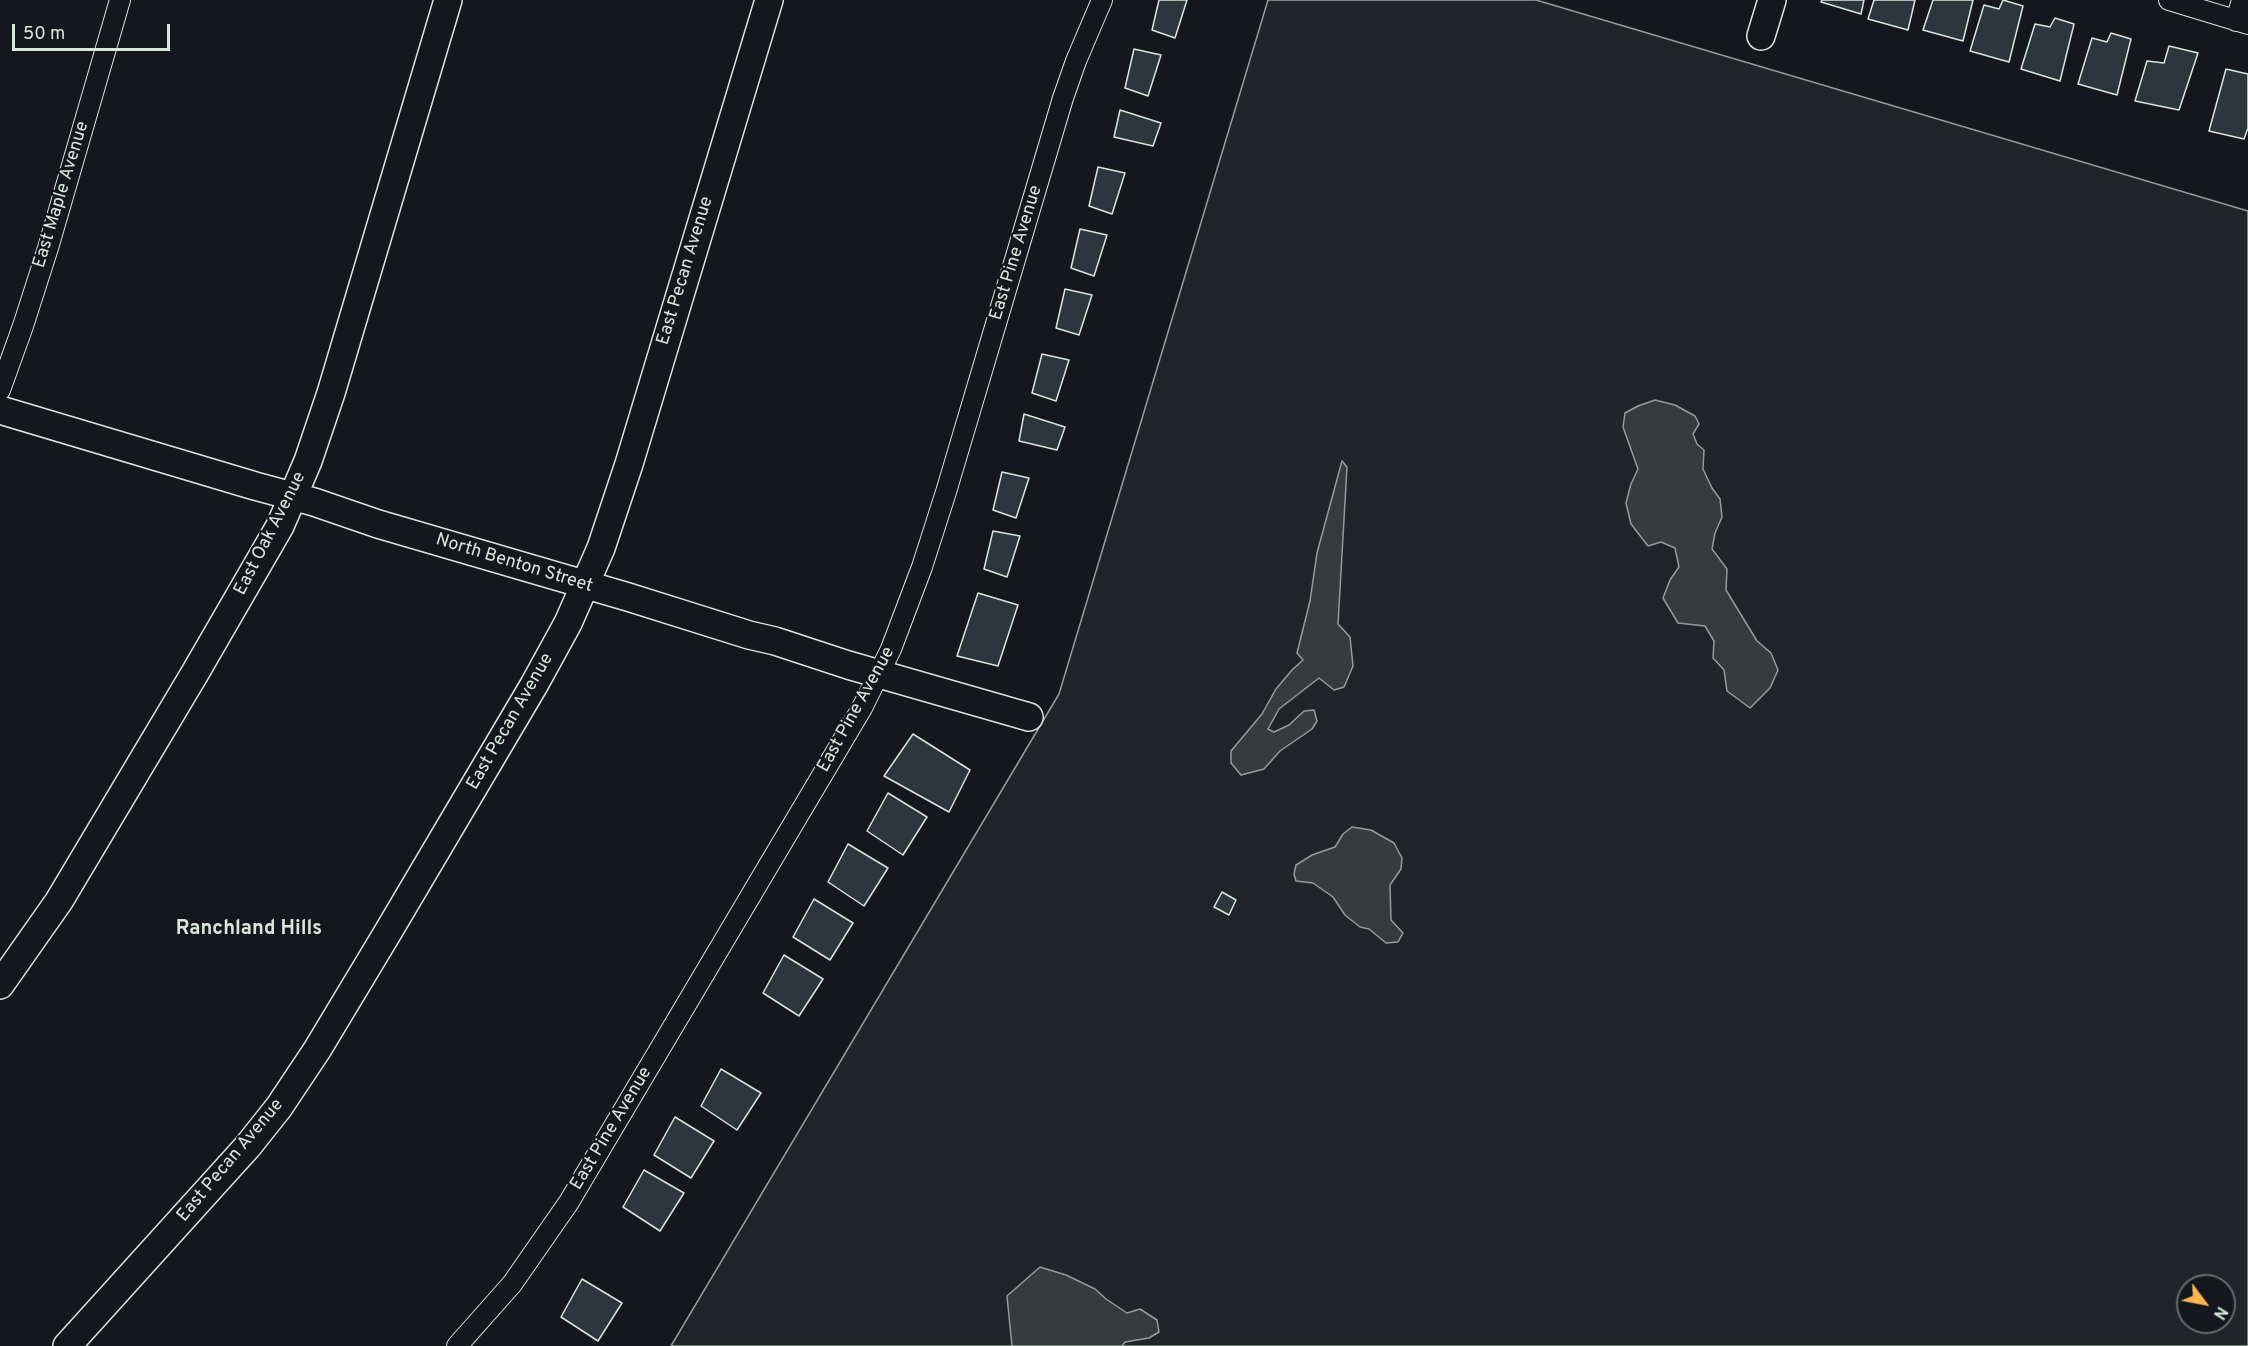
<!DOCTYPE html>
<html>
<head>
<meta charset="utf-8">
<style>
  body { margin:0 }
  #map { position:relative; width:2248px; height:1346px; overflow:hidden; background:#14181c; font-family:Overpass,sans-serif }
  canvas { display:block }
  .north { position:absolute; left:2176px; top:1274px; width:60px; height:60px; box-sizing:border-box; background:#14181c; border:2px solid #626a69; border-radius:50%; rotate:122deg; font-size:16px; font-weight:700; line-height:24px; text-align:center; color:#d8e6dc }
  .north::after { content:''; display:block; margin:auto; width:21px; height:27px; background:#ffb74d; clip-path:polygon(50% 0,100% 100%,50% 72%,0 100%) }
  .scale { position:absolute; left:12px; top:24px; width:158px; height:27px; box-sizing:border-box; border:3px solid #d8e6dc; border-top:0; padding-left:8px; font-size:18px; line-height:21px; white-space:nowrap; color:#d8e6dc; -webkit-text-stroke:4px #14181c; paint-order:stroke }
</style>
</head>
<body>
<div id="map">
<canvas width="2248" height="1346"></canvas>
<div class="north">N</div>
<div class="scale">50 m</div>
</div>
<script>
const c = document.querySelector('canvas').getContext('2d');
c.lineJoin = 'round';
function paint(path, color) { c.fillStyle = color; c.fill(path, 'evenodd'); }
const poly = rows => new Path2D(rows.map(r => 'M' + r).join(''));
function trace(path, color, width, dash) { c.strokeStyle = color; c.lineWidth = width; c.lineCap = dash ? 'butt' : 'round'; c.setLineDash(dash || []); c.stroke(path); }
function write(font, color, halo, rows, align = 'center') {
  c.font = font + ' Overpass,sans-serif'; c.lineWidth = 4.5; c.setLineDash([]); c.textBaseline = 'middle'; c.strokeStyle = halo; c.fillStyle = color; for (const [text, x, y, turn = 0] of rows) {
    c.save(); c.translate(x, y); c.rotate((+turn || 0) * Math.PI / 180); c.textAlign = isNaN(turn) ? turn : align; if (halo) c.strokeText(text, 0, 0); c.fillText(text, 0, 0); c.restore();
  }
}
const green = poly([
  [1268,0,1536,0,2248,211,2248,1346,671,1346,1059,694,1268,0],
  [2188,1286,2224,1286,2224,1322,2188,1322,2188,1286]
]);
paint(green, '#202428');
trace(green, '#939e99', 1.5);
const water = poly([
  [1655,400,1675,405,1695,416,1699,424,1693,434,1697,444,1704,450,1703,469,1712,488,1720,499,1722,517,1715,533,1712,549,1727,569,1726,590,1757,641,1771,653,1778,670,1770,688,1750,708,1727,691,1724,670,1713,658,1714,641,1705,626,1678,623,1663,598,1670,580,1679,567,1675,548,1661,542,1648,546,1631,524,1626,503,1631,484,1638,469,1623,427,1625,413,1638,406,1655,400],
  [1342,461,1347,467,1338,624,1350,637,1353,666,1344,687,1334,690,1319,678,1279,709,1268,729,1274,732,1289,725,1304,711,1314,710,1317,721,1312,729,1280,751,1264,769,1241,775,1231,763,1231,751,1262,714,1276,689,1292,670,1303,660,1297,653,1310,601,1317,553,1342,461],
  [1352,827,1371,830,1394,843,1402,858,1401,869,1390,885,1391,920,1403,933,1398,942,1386,943,1369,929,1360,927,1345,915,1333,897,1313,883,1296,881,1294,874,1296,865,1312,855,1335,847,1343,834,1352,827],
  [1040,1267,1066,1275,1095,1289,1106,1299,1127,1313,1140,1309,1157,1320,1159,1332,1149,1338,1125,1342,1122,1346,1012,1346,1007,1296,1040,1267]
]);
paint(water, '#363b3e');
trace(water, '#939e99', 1.5);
const building = poly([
  [1159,0,1187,0,1175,38,1152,30,1159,0],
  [1822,0,1864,0,1861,14,1821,2,1822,0],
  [1874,0,1915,0,1908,30,1868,19,1874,0],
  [1933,0,1973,0,1963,41,1923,30,1933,0],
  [2003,0,2023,6,2009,62,1970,51,1984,5,1999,9,2003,0],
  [2055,18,2074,24,2060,81,2021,69,2035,24,2050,27,2055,18],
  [2111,33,2131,39,2117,95,2078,84,2092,38,2107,42,2111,33],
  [2169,46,2198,53,2179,110,2135,101,2147,61,2164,63,2169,46],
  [1134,49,1161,55,1148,96,1125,88,1134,49],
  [2226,69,2248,74,2248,128,2244,139,2209,131,2226,69],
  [1120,110,1161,123,1153,146,1114,137,1120,110],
  [1098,167,1125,173,1112,214,1089,206,1098,167],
  [1080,229,1107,235,1094,276,1071,268,1080,229],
  [1065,289,1092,295,1079,335,1056,328,1065,289],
  [1042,354,1069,360,1056,401,1032,393,1042,354],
  [1024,414,1065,427,1057,450,1019,441,1024,414],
  [1002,472,1029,478,1016,518,993,510,1002,472],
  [993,531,1020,536,1007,577,984,569,993,531],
  [978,593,1018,605,998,666,957,656,978,593],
  [913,734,970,770,949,812,884,776,913,734],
  [888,793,927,817,903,855,867,831,888,793],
  [848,844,888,868,864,906,828,882,848,844],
  [1222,892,1236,900,1229,915,1214,907,1222,892],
  [814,899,853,923,830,960,793,937,814,899],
  [784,955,823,979,799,1016,763,993,784,955],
  [721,1069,761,1093,737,1130,701,1106,721,1069],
  [675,1117,714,1141,691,1178,654,1155,675,1117],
  [644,1170,684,1193,660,1231,623,1207,644,1170],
  [582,1279,622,1303,598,1341,561,1317,582,1279]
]);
paint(building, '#2c363c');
trace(building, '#d8e6dc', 1.5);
const street = poly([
  [2169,0,2248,24],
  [2236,21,2242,0],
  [0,390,23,326,48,248,120,0],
  [457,1346,512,1284,569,1202,862,708,891,649,922,567,946,492,1063,98,1076,61,1102,0]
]);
const secondary = poly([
  [1761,36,1772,0],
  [0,410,255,486,314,502,378,524,628,597,749,635,775,641,848,665,1029,717],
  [0,985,59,901,195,673,280,526,308,461,331,393,448,0],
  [67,1346,248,1146,279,1107,317,1050,388,932,534,685,568,623,601,548,629,464,769,0]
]);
trace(street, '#d8e6dc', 22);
trace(secondary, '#d8e6dc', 30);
trace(street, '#14181c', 20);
trace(secondary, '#14181c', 27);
write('18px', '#d8e6dc', '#14181c', [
  ["East Maple Avenue",62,195,-73],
  ["East Pine Avenue",1017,253,-73],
  ["East Pecan Avenue",686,271,-73],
  ["East Oak Avenue",271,534,-63],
  ["North Benton Street",514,564,17],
  ["East Pine Avenue",857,710,-61],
  ["East Pecan Avenue",511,722,-60],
  ["East Pine Avenue",612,1129,-59],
  ["East Pecan Avenue",231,1161,-50]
]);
write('bold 20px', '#d8e6dc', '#14181c', [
  ["Ranchland Hills",249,930]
]);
</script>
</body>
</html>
